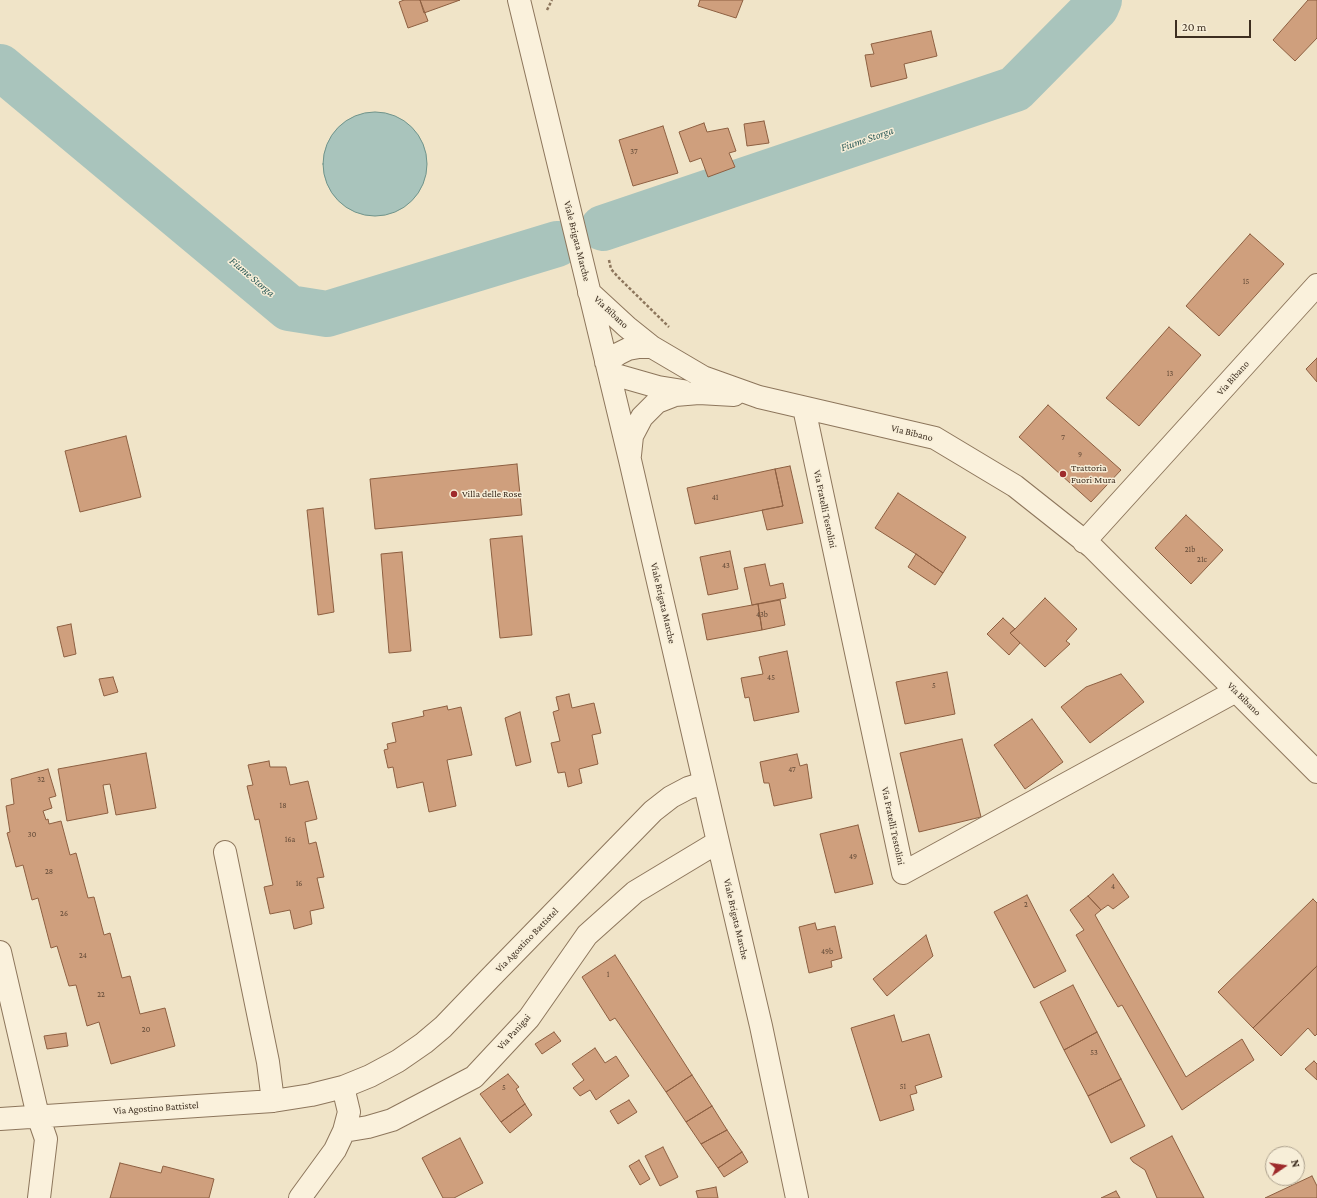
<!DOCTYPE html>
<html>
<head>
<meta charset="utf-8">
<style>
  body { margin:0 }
  #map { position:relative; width:1317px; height:1198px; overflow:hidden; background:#f0e4c8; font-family:"Crimson Pro",serif }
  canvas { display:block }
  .north { position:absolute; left:1265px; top:1146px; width:40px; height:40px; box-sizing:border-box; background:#f7eed8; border:1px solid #ada18e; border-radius:50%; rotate:77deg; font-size:11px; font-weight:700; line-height:16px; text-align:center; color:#3d2e20 }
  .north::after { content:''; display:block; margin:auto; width:14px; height:18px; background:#9e2a2b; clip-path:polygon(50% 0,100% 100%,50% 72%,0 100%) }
  .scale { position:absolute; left:1175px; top:20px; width:76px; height:18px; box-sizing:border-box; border:2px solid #3d2e20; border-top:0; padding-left:5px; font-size:12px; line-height:14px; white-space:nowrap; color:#3d2e20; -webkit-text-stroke:3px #f7eed8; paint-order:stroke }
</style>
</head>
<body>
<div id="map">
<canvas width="1317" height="1198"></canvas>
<div class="north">N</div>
<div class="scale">20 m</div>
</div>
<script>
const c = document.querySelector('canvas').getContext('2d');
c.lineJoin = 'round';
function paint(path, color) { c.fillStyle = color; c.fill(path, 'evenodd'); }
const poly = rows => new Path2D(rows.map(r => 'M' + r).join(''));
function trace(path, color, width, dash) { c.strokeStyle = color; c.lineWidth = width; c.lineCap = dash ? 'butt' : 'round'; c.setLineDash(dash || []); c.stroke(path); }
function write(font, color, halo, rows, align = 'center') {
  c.font = font + ' "Crimson Pro",serif'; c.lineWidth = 3; c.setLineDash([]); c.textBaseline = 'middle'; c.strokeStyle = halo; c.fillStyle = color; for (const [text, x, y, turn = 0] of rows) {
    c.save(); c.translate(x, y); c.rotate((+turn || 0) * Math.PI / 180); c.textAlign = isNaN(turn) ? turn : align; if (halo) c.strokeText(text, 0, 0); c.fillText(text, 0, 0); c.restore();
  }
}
const water = poly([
  '323 164a52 52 0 1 1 104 0a52 52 0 1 1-104 0Z'
]);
paint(water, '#a9c4bc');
trace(water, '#6f938a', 1);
trace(poly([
  [0,67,289,308,327,314,557,244],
  [603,228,1015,89,1096,7,1099,0]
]), '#a9c4bc', 46);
const building = poly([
  [404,0,420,0,428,21,408,28,399,2,404,0],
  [420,0,460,0,424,13,420,0],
  [700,0,743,0,736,18,698,6,700,0],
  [1308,0,1317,0,1317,38,1295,61,1273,40,1308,0],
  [931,31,937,56,904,64,907,78,871,87,865,55,874,54,871,44,931,31],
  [764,121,769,143,747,146,744,124,764,121],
  [704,123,707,132,728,128,736,151,729,153,735,167,708,177,701,158,690,162,679,132,704,123],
  [663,126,678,173,633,186,619,140,663,126],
  [1250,234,1284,264,1219,336,1186,306,1250,234],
  [1169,327,1201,355,1139,426,1106,398,1169,327],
  [1317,358,1317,382,1306,369,1317,358],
  [1048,405,1121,470,1091,502,1019,437,1048,405],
  [126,436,141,497,80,512,65,451,126,436],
  [517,464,522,515,375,529,370,479,517,464],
  [790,466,803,523,767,530,762,510,783,506,775,469,790,466],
  [775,469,783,506,695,524,687,488,775,469],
  [898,493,966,537,943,573,916,554,875,528,898,493],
  [323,508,334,612,318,615,307,510,323,508],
  [1186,515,1223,550,1191,584,1155,548,1186,515],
  [522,536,532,635,500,638,490,539,522,536],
  [730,551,738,589,708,595,700,557,730,551],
  [402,552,411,651,389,653,381,554,402,552],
  [916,554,943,573,935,585,908,567,916,554],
  [765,564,770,586,783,583,786,598,752,605,744,568,765,564],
  [1045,598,1077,629,1066,641,1070,644,1045,667,1010,633,1015,629,1045,598],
  [780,600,785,625,762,630,758,604,780,600],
  [758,604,762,630,707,640,702,614,758,604],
  [1003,618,1015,629,1010,633,1020,643,1009,655,987,634,1003,618],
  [71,624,76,654,64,657,57,627,71,624],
  [787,651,799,712,754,721,749,697,745,698,741,678,763,674,759,657,787,651],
  [947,672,955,714,905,724,896,682,947,672],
  [1121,674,1144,702,1090,743,1061,707,1086,687,1121,674],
  [113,677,118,692,104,696,99,679,113,677],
  [569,694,572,708,594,703,601,733,592,735,598,764,579,769,582,783,568,787,565,772,558,773,551,743,560,741,553,712,559,710,556,697,569,694],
  [447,706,448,710,461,707,472,755,447,760,456,806,429,812,423,782,397,788,393,767,388,768,384,750,388,749,387,744,396,742,392,723,424,716,423,711,447,706],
  [520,712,531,762,516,766,505,718,520,712],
  [1032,719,1063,762,1025,789,994,745,1032,719],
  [962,739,981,817,919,832,900,753,962,739],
  [146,753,156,808,116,815,110,784,103,785,108,813,67,821,58,769,146,753],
  [797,754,800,766,807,764,812,798,774,806,769,783,764,783,760,762,797,754],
  [269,761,270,767,286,767,290,785,308,781,317,819,305,822,309,844,316,842,324,877,317,878,324,908,310,911,312,924,294,929,290,910,270,914,264,887,273,885,259,819,255,820,247,786,253,785,248,765,269,761],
  [48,769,56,796,49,798,52,808,43,811,46,820,48,819,49,824,61,821,70,855,76,853,88,898,94,897,104,935,110,933,122,978,130,976,140,1014,165,1008,175,1046,111,1064,99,1022,87,1026,76,985,69,986,57,946,51,948,38,898,32,900,23,865,16,867,7,833,10,832,6,806,14,804,11,779,48,769],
  [858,825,873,884,835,893,820,834,858,825],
  [1113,874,1129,897,1113,909,1108,905,1101,910,1088,896,1113,874],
  [1027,895,1066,971,1034,988,994,912,1027,895],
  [1088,896,1101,910,1095,915,1186,1077,1242,1039,1254,1060,1182,1110,1122,1005,1118,1007,1076,935,1084,930,1070,910,1088,896],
  [1313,899,1317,903,1317,966,1253,1028,1218,992,1313,899],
  [815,923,817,930,835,926,842,958,831,961,832,967,809,973,799,927,815,923],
  [926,935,933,956,887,996,873,979,926,935],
  [615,955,692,1075,666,1092,615,1018,610,1021,582,977,615,955],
  [1317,966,1317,1034,1315,1036,1308,1028,1281,1056,1253,1028,1317,966],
  [1073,985,1097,1032,1064,1050,1040,1002,1073,985],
  [894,1015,902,1042,929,1034,942,1077,915,1086,917,1093,910,1095,914,1110,880,1121,851,1028,894,1015],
  [554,1032,561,1041,542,1054,535,1044,554,1032],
  [1097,1032,1121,1079,1088,1096,1064,1050,1097,1032],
  [66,1033,68,1046,47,1049,44,1036,66,1033],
  [595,1048,605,1063,616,1056,629,1076,596,1100,590,1090,580,1096,573,1088,584,1080,572,1064,595,1048],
  [1314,1061,1317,1064,1317,1080,1305,1069,1314,1061],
  [508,1074,519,1087,516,1089,525,1104,501,1122,480,1094,508,1074],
  [692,1075,712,1106,686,1122,666,1092,692,1075],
  [1121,1079,1145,1126,1111,1143,1088,1096,1121,1079],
  [629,1100,637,1112,618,1124,610,1111,629,1100],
  [525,1104,532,1115,510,1133,501,1122,525,1104],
  [712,1106,727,1130,701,1144,686,1122,712,1106],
  [727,1130,742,1152,718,1168,701,1144,727,1130],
  [1172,1136,1204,1198,1157,1198,1145,1170,1133,1162,1130,1158,1172,1136],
  [460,1138,483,1183,454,1198,443,1198,422,1158,460,1138],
  [663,1147,678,1177,660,1186,645,1156,663,1147],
  [742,1152,748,1162,724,1177,718,1168,742,1152],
  [639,1160,650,1179,640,1185,629,1166,639,1160],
  [120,1163,161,1173,163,1166,214,1179,209,1198,110,1198,120,1163],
  [1312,1176,1317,1186,1317,1198,1265,1198,1312,1176],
  [716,1187,718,1198,698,1198,696,1191,716,1187],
  [1116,1191,1120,1198,1101,1198,1116,1191]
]);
paint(building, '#cf9f7d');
trace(building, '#8d5f41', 1);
const minor = poly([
  [519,0,630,460,718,842,761,1026,797,1198],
  [589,292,627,327,652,347,703,377,759,397,935,438,1015,486,1092,547,1317,772],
  [606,362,618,354,628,349,639,347,652,347],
  [609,373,658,387,683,391],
  [804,408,903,873,1236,691],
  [630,455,632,436,642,417,657,402,675,395,699,393,734,395],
  [1084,542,1317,285],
  [225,852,268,1062,273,1101],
  [0,952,38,1116,46,1139,39,1198],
  [343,1087,349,1112,344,1131],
  [0,1119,273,1101,311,1095,343,1087,370,1076,398,1061,424,1043,443,1027,491,977,653,811,671,797,688,788,704,783],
  [300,1198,335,1150,344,1131,368,1127,392,1120,474,1077,529,1018,587,935,635,892,718,842]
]);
trace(minor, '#8d765c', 24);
trace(poly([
  [547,10,552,0],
  [609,260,611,269,619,278,669,327]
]), '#8d765c', 2.5, [3, 2]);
trace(minor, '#faf1dc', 22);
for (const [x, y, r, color] of [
  [1063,474,4,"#9e2a2b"],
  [454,494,4,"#9e2a2b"]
]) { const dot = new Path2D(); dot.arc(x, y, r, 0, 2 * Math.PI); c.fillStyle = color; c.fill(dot); trace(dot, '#f7eed8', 1.5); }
write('8px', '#624a37', null, [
  ["37",634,152],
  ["15",1246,282],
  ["13",1170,374],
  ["7",1063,438],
  ["9",1080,455],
  ["41",715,498],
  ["21b",1190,550],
  ["21c",1202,560],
  ["43",726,566],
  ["43b",762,615],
  ["45",771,678],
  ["5",934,686],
  ["47",792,770],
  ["32",41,780],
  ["18",283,806],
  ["30",32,835],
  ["16a",290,840],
  ["49",853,857],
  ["28",49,872],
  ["16",299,884],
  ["4",1113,887],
  ["2",1026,905],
  ["26",64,914],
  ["49b",827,952],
  ["24",83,956],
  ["1",608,975],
  ["22",101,995],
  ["20",146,1030],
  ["53",1094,1053],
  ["51",903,1087],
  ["5",504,1088]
]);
write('10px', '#3d2e20', '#f7eed8', [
  ["Viale Brigata Marche",577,241,76],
  ["Via Bibano",611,312,43],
  ["Via Bibano",1233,378,-48],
  ["Via Bibano",912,433,14],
  ["Via Fratelli Testolini",825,509,78],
  ["Viale Brigata Marche",663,603,77],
  ["Via Bibano",1244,699,45],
  ["Via Fratelli Testolini",893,826,78],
  ["Viale Brigata Marche",736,919,77],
  ["Via Agostino Battistel",527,940,-46],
  ["Via Panigai",514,1032,-48],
  ["Via Agostino Battistel",156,1108,-4]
]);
write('10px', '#3d2e20', '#f7eed8', [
  ["Trattoria",1071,468],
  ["Fuori Mura",1071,480],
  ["Villa delle Rose",462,494]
], 'left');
write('italic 11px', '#2f5d5a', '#f7eed8', [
  ["Fiume Storga",867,139,-19],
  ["Fiume Storga",252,277,40]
]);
</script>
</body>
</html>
